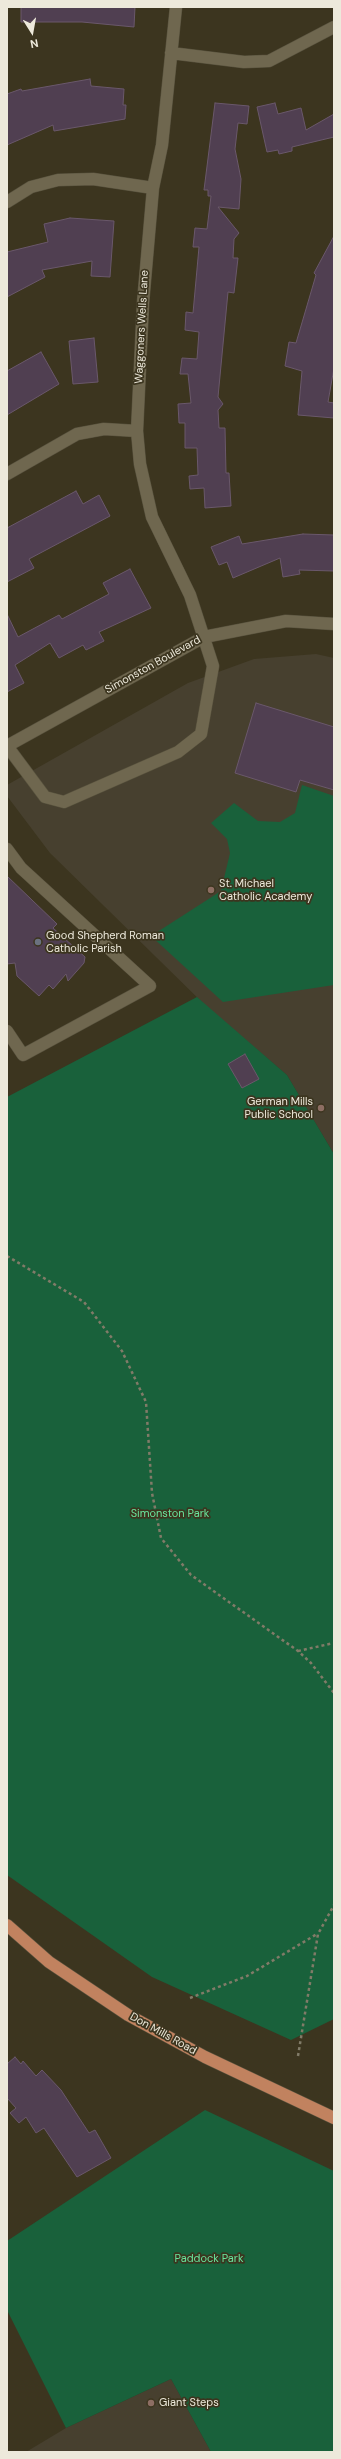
<!DOCTYPE html>
<html>
<head>
<meta charset="utf-8">
<style>
  body { margin:0 }
  #map { position:relative; width:341px; height:2459px; overflow:hidden; background:#3c351f; font-family:"DM Sans",sans-serif }
  canvas { display:block }
  .frame { position:absolute; inset:0; border:8px solid #ede9db; pointer-events:none }
  .north { position:absolute; left:12px; top:12px; width:40px; height:40px; -webkit-text-stroke:3px #3c351f; paint-order:stroke; rotate:169deg; font-size:11px; font-weight:700; line-height:16px; text-align:center; color:#ede9db }
  .north::after { content:''; display:block; margin:auto; width:14px; height:18px; background:#ede9db; clip-path:polygon(50% 0,100% 100%,50% 72%,0 100%) }
</style>
</head>
<body>
<div id="map">
<canvas width="341" height="2459"></canvas>
<div class="frame"></div>
<div class="north">N</div>
</div>
<script>
const c = document.querySelector('canvas').getContext('2d');
c.lineJoin = 'round';
function paint(path, color) { c.fillStyle = color; c.fill(path, 'evenodd'); }
const poly = rows => new Path2D(rows.map(r => 'M' + r).join(''));
function trace(path, color, width, dash) { c.strokeStyle = color; c.lineWidth = width; c.lineCap = dash ? 'butt' : 'round'; c.setLineDash(dash || []); c.stroke(path); }
function write(font, color, halo, rows, align = 'center') {
  c.font = font + ' "DM Sans",sans-serif'; c.lineWidth = 3.5; c.setLineDash([]); c.textBaseline = 'middle'; c.strokeStyle = halo; c.fillStyle = color; for (const [text, x, y, turn = 0] of rows) {
    c.save(); c.translate(x, y); c.rotate((+turn || 0) * Math.PI / 180); c.textAlign = isNaN(turn) ? turn : align; if (halo) c.strokeText(text, 0, 0); c.fillText(text, 0, 0); c.restore();
  }
}
paint(poly([
  [316,654,334,658,334,1154,287,1075,208,1008,50,853,7,796,7,785,188,683,254,659],
  [171,2379,211,2452,26,2452,66,2428]
]), '#47402f');
paint(poly([
  [302,785,334,796,334,985,223,1002,151,936,221,891,230,853,227,839,211,823,234,803,258,821,280,822,295,813],
  [197,997,287,1075,334,1154,334,2019,291,2040,152,1977,7,1875,7,1097],
  [205,2110,334,2171,334,2452,211,2452,171,2379,66,2428,7,2310,7,2241]
]), '#19613b');
const building = poly([
  [21,7,135,7,134,27,82,22,21,22,21,7],
  [90,79,91,86,124,89,123,105,126,105,125,119,54,131,53,125,7,145,7,94,21,89,22,91,90,79],
  [215,103,249,106,247,124,238,123,235,149,241,179,239,209,218,207,239,233,234,239,233,258,238,258,234,293,228,292,218,397,223,404,218,410,219,428,225,428,226,473,229,473,231,506,205,508,204,488,190,489,189,476,198,475,197,448,185,448,185,423,179,423,178,404,191,403,188,374,180,374,182,358,197,359,199,332,185,330,186,312,193,313,199,247,193,247,195,228,207,229,211,196,208,196,208,190,204,190,215,103],
  [275,103,278,114,301,108,306,130,334,114,334,137,292,147,292,151,279,154,278,150,267,152,257,107,275,103],
  [70,218,114,221,110,277,91,276,92,261,42,270,45,277,7,297,7,252,48,242,44,224,70,218],
  [334,236,334,368,328,402,334,403,334,418,298,415,302,371,285,366,289,342,296,343,316,275,314,273,334,236],
  [94,338,98,382,73,384,69,341,94,338],
  [41,352,59,384,7,415,7,371,41,352],
  [76,491,83,504,99,495,110,516,29,559,34,568,7,582,7,528,76,491],
  [303,534,334,535,334,571,299,570,300,574,283,577,280,558,233,578,227,562,219,565,211,547,239,536,242,544,303,534],
  [130,569,151,608,99,632,104,641,86,650,83,645,59,658,50,643,15,665,24,683,7,692,7,614,18,637,59,615,62,619,109,594,103,583,130,569],
  [256,703,334,727,334,790,300,780,296,792,235,773,256,703],
  [7,876,57,924,53,928,85,957,84,963,68,981,66,974,53,989,49,985,39,996,17,976,15,963,7,964,7,876],
  [245,1054,259,1079,242,1088,228,1064,245,1054],
  [15,2057,21,2064,23,2061,36,2076,42,2070,61,2090,89,2133,95,2130,111,2158,77,2177,44,2128,36,2133,26,2117,19,2123,10,2113,16,2108,7,2098,7,2064,15,2057]
]);
paint(building, '#503f51');
trace(building, '#6a586b', 1);
const minor = poly([
  [171,53,244,62,269,61,334,27],
  [7,202,31,187,58,180,93,179,153,188],
  [7,474,77,434,104,429,137,431],
  [7,746,45,797,64,802,178,752,201,734,213,666,190,595,152,517,140,464,137,431,143,303,153,188,162,145,176,7],
  [7,746,204,637,286,621,334,624],
  [7,849,21,868,150,986,23,1055,7,1031]
]);
const major = poly([
  [7,1925,49,1962,128,2015,205,2057,334,2118]
]);
trace(minor, '#58523e', 13);
trace(major, '#58523e', 13);
trace(poly([
  [7,1256,84,1302,122,1351,146,1402,152,1493,161,1538,191,1575,298,1651,311,1663,334,1693],
  [298,1651,334,1643],
  [190,1998,247,1976,317,1934],
  [298,2056,318,1934,334,1905]
]), '#817b68', 2.5, [3, 3]);
trace(minor, '#6f674f', 12);
trace(major, '#c1825f', 12);
for (const [x, y, r, color] of [
  [211,890,4,"#8d6e63"],
  [38,942,4,"#6b7280"],
  [321,1108,4,"#8d6e63"],
  [151,2403,4,"#8d6e63"]
]) { const dot = new Path2D(); dot.arc(x, y, r, 0, 2 * Math.PI); c.fillStyle = color; c.fill(dot); trace(dot, '#3c351f', 1.5); }
write('11px', '#ede9db', '#3c351f', [
  ["Waggoners Wells Lane",142,327,-87],
  ["Simonston Boulevard",153,665,-29],
  ["Don Mills Road",163,2034,29]
]);
write('11px', '#ede9db', '#3c351f', [
  ["St. Michael",219,884],
  ["Catholic Academy",219,897],
  ["Good Shepherd Roman",46,936],
  ["Catholic Parish",46,949],
  ["German Mills",313,1102,"right"],
  ["Public School",313,1115,"right"],
  ["Giant Steps",159,2403]
], 'left');
write('11px', '#68e69d', '#3c351f', [
  ["Simonston Park",170,1514],
  ["Paddock Park",209,2259]
]);
</script>
</body>
</html>
